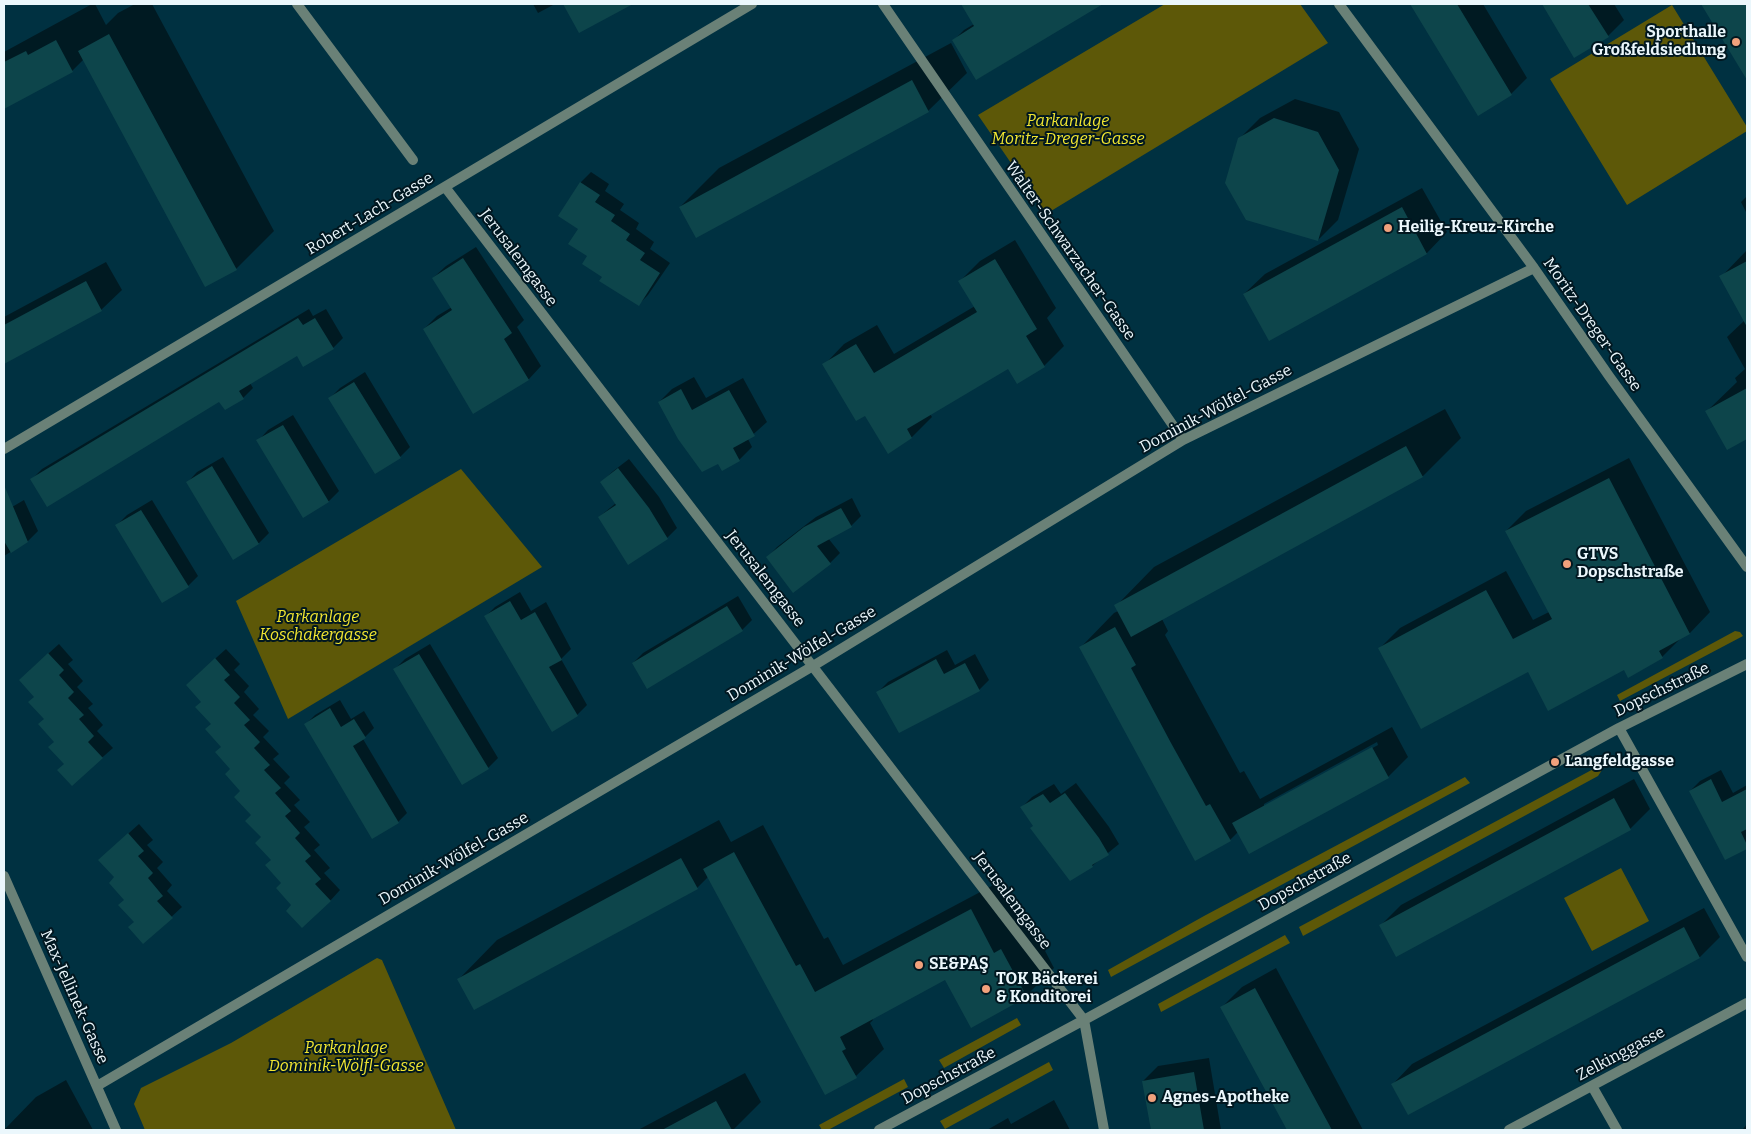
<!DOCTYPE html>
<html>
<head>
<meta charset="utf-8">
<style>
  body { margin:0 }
  #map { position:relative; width:1751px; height:1134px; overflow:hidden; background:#003141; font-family:Bitter,serif }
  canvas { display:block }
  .frame { position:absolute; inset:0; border:5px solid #ebf7fc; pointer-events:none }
</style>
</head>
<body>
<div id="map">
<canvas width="1751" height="1134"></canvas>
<div class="frame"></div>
</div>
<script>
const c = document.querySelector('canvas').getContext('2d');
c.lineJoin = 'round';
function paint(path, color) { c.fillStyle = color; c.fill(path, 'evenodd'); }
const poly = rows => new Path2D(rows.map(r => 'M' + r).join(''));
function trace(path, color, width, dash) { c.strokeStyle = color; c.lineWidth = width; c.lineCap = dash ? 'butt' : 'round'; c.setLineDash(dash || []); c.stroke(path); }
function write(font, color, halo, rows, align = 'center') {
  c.font = font + ' Bitter,serif'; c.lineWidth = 4; c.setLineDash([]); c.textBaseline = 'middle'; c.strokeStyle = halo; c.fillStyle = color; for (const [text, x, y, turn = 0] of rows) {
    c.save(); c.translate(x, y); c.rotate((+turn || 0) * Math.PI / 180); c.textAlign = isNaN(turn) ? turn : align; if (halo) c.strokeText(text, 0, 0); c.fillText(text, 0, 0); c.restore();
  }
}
paint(poly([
  [1165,4,1300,4,1328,43,1046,214,978,115],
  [1672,5,1747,127,1747,131,1627,205,1550,79],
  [461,469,542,567,288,719,236,601],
  [1735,631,1740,632,1743,636,1620,701,1617,695],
  [1599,766,1602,770,1598,776,1303,936,1299,927],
  [1465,777,1470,783,1111,977,1108,970,1204,916],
  [1621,868,1649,921,1592,951,1564,898],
  [1285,935,1290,943,1161,1012,1158,1004],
  [377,958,382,960,456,1130,145,1130,134,1104,141,1088,231,1043],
  [1017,1018,1021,1025,944,1068,939,1060],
  [1049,1062,1053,1070,945,1129,940,1121],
  [904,1079,908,1087,828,1130,822,1130,819,1125]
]), '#5d5808');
paint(poly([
  [92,4,95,4,106,25,118,13,135,4,152,4,274,231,236,269,84,59,72,71,4,108,4,52],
  [533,4,555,4,538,13],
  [564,4,630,4,580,31],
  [962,4,1101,4,977,79,954,40,964,30,974,24],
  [1411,4,1483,4,1527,78,1511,94,1478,114],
  [1543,4,1614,4,1624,20,1608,36,1574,57],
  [1703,4,1747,4,1747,78],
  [951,43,967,73,928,111,680,207,719,168],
  [1295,99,1339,112,1359,149,1338,220,1318,240,1239,139,1260,118],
  [591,172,609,184,605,191,624,204,620,210,639,223,636,229,654,242,650,249,670,263,648,295,638,305,604,276,589,256,579,228,560,215,581,182],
  [1422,188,1447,232,1427,253,1269,340,1244,294,1265,274],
  [1747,196,1747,214,1741,202],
  [1015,240,1056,308,1047,318,1064,346,1044,366,1008,367,930,414,932,417,912,437,888,452,865,414,824,365,844,344,877,325,894,354,975,306,960,281,980,261],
  [476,247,524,320,517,327,541,366,529,379,473,413,424,329,437,316,452,307,433,278,446,266],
  [1747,250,1747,438,1727,449,1707,411,1737,382,1735,378,1745,369,1727,337,1745,320,1721,277],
  [106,262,122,290,101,310,4,362,4,317],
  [309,309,313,316,326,309,343,338,333,348,297,354,250,383,253,388,243,398,220,400,32,479,42,469],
  [365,372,410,447,400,457,330,398,340,388],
  [694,377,706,398,743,378,767,422,748,439,752,447,739,460,659,402,672,389],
  [1445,409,1461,438,1423,476,1162,619,1168,631,1165,635,1240,773,1244,771,1260,799,1392,727,1408,757,1388,777,1238,832,1230,840,1196,859,1081,647,1114,613,1118,611,1116,606,1154,567],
  [1377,742,1378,745,1264,807,1264,804],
  [293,415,339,491,329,501,304,516,258,441,268,430],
  [223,457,269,533,259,543,234,558,187,483,197,472],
  [1629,458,1710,612,1690,633,1682,637,1662,657,1624,669,1528,670,1379,649,1400,628,1506,571,1533,620,1549,612,1506,531,1526,511],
  [629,459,659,497,677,528,667,538,599,517,616,503,602,482,612,472],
  [852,498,861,516,851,526,828,538,840,553,830,563,767,558,777,547,816,517],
  [24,500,38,531,28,541,4,556,4,506,9,503,12,507],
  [152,500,198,576,188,586,117,525,127,515],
  [520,592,531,611,546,602,571,649,561,659,587,705,577,715,485,617,495,607],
  [738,596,752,620,742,630,633,663,643,653],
  [59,644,73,660,68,664,83,681,77,687,93,704,88,708,103,725,97,731,113,748,72,784,65,764,35,697,30,670],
  [430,644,498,758,488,768,395,669,405,659],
  [226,649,240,664,234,670,249,686,244,692,259,709,253,715,269,731,263,737,279,754,273,759,290,777,284,783,300,800,294,805,310,822,304,827,320,845,314,850,330,868,324,873,340,890,330,901,293,905,202,702,197,675],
  [947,650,955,665,975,654,989,680,979,690,878,692,888,682],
  [340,700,351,719,364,711,374,728,363,739,407,813,398,822,306,724,315,715],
  [1721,770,1733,793,1747,785,1747,847,1725,859,1690,791,1700,781],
  [1634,779,1650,809,1630,829,1381,925,1401,905],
  [1076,783,1109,827,1119,844,1092,866,1034,825,1022,807,1032,797,1054,784,1061,794],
  [719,820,731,842,763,825,824,939,828,937,843,965,999,882,1022,926,1030,922,1054,968,1026,996,945,978,872,1018,873,1020,870,1023,884,1049,856,1076,708,877,697,888,459,979,497,940],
  [139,824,153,840,147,845,163,862,157,868,172,885,167,891,182,907,143,943,116,877,110,850],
  [1704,908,1720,937,1700,957,1408,1114,1392,1085,1412,1064],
  [1276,968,1363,1130,1289,1130,1222,1007,1242,987],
  [1209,1058,1221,1130,1152,1130,1143,1081,1158,1066],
  [745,1073,761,1102,733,1130,638,1130],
  [66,1080,93,1130,4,1130,36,1097],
  [1054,1100,1070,1130,987,1130,1008,1118,1011,1124],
  [1747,1124,1747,1130,1743,1130,1743,1129]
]), '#0007');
paint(poly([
  [563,4,633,4,579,33],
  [961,4,1103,4,976,80,952,40,974,26],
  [1410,4,1457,4,1512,95,1478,116],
  [1542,4,1588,4,1609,37,1574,58],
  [1701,4,1747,4,1747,80],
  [109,34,237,270,205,287,78,51],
  [56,40,73,72,4,109,4,62,26,51,28,55],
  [912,80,929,112,696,238,679,207],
  [1274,118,1318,132,1339,170,1318,241,1246,220,1225,183,1238,138],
  [580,182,600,195,595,202,615,215,611,221,630,234,626,240,645,253,640,260,660,273,639,306,599,281,602,277,582,264,587,256,568,244,578,229,558,216],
  [1402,207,1427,254,1269,341,1243,294],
  [463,258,512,333,504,339,529,380,473,414,423,329,452,310,432,278],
  [995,259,1037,329,1026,336,1045,367,1017,384,1008,369,907,429,912,438,888,454,865,416,856,421,822,364,856,344,874,373,977,312,958,281],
  [1747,261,1747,327,1719,276],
  [86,281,102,311,4,364,4,325],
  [298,318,303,325,315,318,334,349,303,367,297,356,239,391,244,399,225,410,219,402,47,507,30,479],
  [354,382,401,458,375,474,328,398],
  [1747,388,1747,439,1727,450,1705,411],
  [681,389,692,410,729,390,755,436,733,448,740,461,722,471,718,464,702,472,678,439,658,402],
  [283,425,329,502,303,518,256,440],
  [1406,446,1423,477,1131,637,1114,605],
  [212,466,259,544,233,560,186,482],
  [618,468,649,508,668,539,628,565,598,517,616,505,600,482],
  [1609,478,1690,634,1659,651,1663,658,1628,678,1624,670,1548,711,1528,672,1421,729,1378,648,1486,590,1513,639,1552,619,1505,531],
  [4,485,28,542,11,553,4,541],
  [841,508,852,527,817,546,831,564,793,593,766,557,804,527],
  [141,510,189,587,162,603,115,525],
  [510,601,521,620,535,612,562,660,549,667,578,716,552,732,484,616],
  [727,606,743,631,647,689,632,663],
  [1115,627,1136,665,1131,668,1171,743,1206,806,1210,804,1231,841,1195,861,1079,647],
  [48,653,64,670,59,675,74,692,68,698,84,715,79,719,94,736,88,742,103,758,72,786,57,770,64,764,48,747,54,742,38,724,44,719,28,702,34,697,19,680],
  [419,654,489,769,462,785,393,669],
  [215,658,230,675,224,680,240,697,234,703,250,720,244,725,260,742,254,748,270,765,264,770,281,788,275,793,291,811,285,816,300,833,295,838,311,856,305,861,321,879,315,884,331,901,302,928,286,911,291,905,276,888,281,883,265,865,271,860,255,843,261,837,245,821,251,815,234,797,240,791,225,774,230,769,215,752,221,747,205,729,211,724,195,707,201,702,186,685],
  [936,659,944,674,965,663,980,691,899,733,876,692],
  [330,708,341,727,354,719,366,738,353,746,399,823,372,839,304,724],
  [1372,747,1389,778,1249,854,1232,823],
  [1711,779,1722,802,1747,789,1747,829,1741,832,1747,845,1747,849,1725,860,1689,791],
  [1065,793,1099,838,1109,855,1092,865,1093,867,1070,881,1030,828,1033,826,1020,807,1043,794,1050,803],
  [1614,798,1631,830,1396,957,1379,925],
  [128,833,144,851,138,856,153,873,148,878,163,896,157,901,173,918,143,944,128,927,134,922,118,905,124,900,109,883,114,877,98,860],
  [734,852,796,966,800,964,815,992,971,909,994,953,1001,949,1027,997,971,1028,945,980,840,1037,846,1049,842,1051,857,1078,825,1095,703,869],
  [681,858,698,889,474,1010,457,979],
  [1684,927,1700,958,1408,1115,1391,1084],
  [1255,988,1289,1051,1332,1130,1287,1130,1220,1007],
  [1194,1072,1204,1130,1151,1130,1142,1081],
  [716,1101,732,1130,662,1130]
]), '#0d454b');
trace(poly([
  [297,4,413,160],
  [883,4,1183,440],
  [1339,4,1534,268,1609,376,1747,567],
  [445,187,1084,1020,1104,1130],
  [4,449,752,4],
  [1619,728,1747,957],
  [4,876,116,1130],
  [97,1086,813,666,1183,440,1534,268],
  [1592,1086,1617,1130],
  [879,1130,1084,1020,1619,728,1747,664],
  [1509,1130,1747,1003]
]), '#6a8177', 10);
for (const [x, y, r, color] of [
  [1736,42,5,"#f1a17c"],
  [1388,228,5,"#f1a17c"],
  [1567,564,5,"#f1a17c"],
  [1555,762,5,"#f1a17c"],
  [919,965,5,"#f1a17c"],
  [986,989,5,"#f1a17c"],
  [1152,1098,5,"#f1a17c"]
]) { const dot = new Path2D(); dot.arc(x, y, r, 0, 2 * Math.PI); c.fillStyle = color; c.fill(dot); trace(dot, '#011720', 2); }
write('bold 16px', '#ebf7fc', '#011720', [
  ["Sporthalle",1726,33,"right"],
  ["Großfeldsiedlung",1726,51,"right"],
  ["Heilig-Kreuz-Kirche",1398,228],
  ["GTVS",1577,555],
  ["Dopschstraße",1577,573],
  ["Langfeldgasse",1565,762],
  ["SE&PAŞ",929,965],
  ["TOK Bäckerei",996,980],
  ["& Konditorei",996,998],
  ["Agnes-Apotheke",1162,1098]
], 'left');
write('italic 16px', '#f1e631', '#011720', [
  ["Parkanlage",1068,122],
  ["Moritz-Dreger-Gasse",1068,140],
  ["Parkanlage",318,618],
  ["Koschakergasse",318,636],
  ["Parkanlage",346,1049],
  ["Dominik-Wölfl-Gasse",346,1067]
]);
write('16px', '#ebf7fc', '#011720', [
  ["Robert-Lach-Gasse",370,214,-31],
  ["Walter-Schwarzacher-Gasse",1070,251,55],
  ["Jerusalemgasse",518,258,53],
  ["Moritz-Dreger-Gasse",1592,325,55],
  ["Dominik-Wölfel-Gasse",1216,409,-28],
  ["Jerusalemgasse",765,579,52],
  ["Dominik-Wölfel-Gasse",802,654,-31],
  ["Dopschstraße",1662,690,-26],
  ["Dominik-Wölfel-Gasse",454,859,-30],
  ["Dopschstraße",1305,882,-29],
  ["Jerusalemgasse",1012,901,53],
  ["Max-Jellinek-Gasse",74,997,66],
  ["Zelkinggasse",1621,1054,-28],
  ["Dopschstraße",949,1076,-28]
]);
</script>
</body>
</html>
